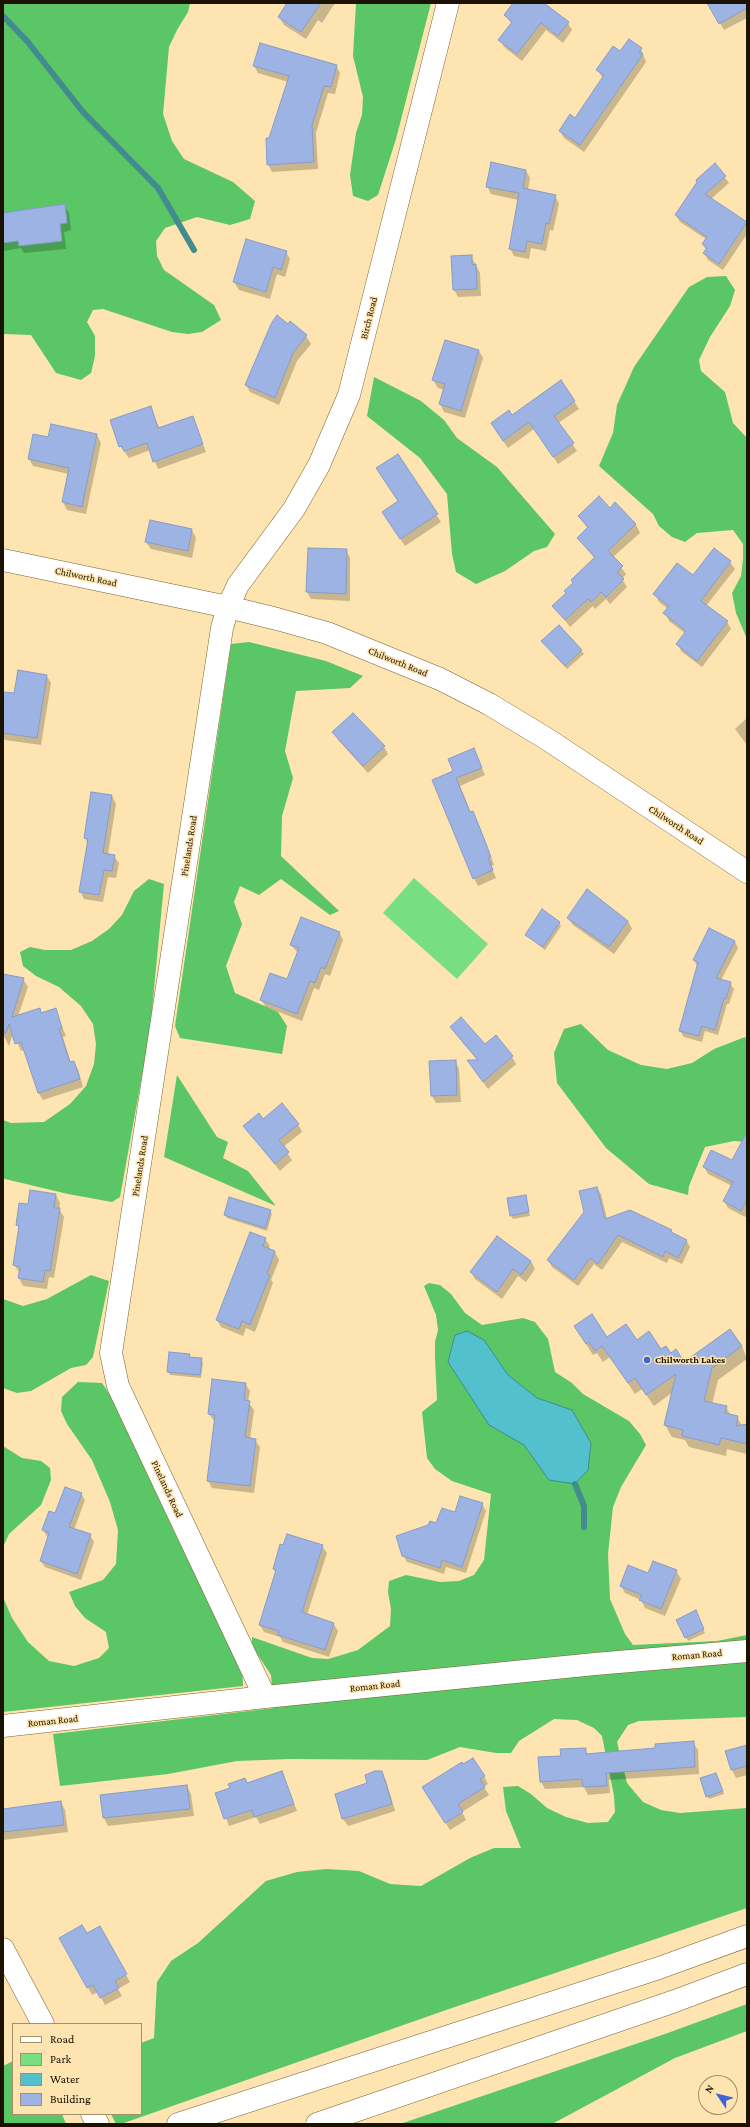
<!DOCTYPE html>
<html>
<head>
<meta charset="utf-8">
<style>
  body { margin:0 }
  #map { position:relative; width:750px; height:2127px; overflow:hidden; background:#fde4b0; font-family:"Crimson Pro",serif }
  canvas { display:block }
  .frame { position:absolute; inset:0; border:4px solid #1b1201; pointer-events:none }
  .legend { position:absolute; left:12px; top:2023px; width:130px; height:92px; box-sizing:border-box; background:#fde4b0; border:1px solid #a3906a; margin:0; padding:5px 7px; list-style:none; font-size:12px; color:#1b1201 }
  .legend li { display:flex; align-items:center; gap:8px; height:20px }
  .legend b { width:20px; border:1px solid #a3906a }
  .north { position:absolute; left:698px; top:2075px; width:40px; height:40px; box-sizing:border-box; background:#fde4b0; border:1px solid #a3906a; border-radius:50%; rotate:305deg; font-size:11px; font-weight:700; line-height:16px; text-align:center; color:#1b1201 }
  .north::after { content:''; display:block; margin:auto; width:14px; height:18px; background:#3d66d8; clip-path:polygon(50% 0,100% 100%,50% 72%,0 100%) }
</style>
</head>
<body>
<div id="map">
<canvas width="750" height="2127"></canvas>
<div class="frame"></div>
<ul class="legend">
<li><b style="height:5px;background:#fff"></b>Road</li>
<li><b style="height:11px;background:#78df80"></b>Park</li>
<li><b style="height:11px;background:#52c0cd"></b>Water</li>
<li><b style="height:11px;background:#9db3e3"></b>Building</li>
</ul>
<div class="north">N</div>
</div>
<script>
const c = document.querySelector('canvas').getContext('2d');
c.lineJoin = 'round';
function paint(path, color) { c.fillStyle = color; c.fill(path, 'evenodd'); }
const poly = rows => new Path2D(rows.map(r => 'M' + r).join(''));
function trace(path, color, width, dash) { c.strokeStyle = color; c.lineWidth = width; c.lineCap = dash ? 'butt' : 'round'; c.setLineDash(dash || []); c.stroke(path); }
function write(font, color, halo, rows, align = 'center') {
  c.font = font + ' "Crimson Pro",serif'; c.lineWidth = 3; c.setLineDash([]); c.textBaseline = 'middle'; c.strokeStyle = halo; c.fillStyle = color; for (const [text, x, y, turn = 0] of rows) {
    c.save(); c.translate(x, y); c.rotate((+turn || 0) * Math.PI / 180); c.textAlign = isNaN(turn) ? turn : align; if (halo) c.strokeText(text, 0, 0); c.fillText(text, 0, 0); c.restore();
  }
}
paint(poly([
  [414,878,488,944,457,979,383,913]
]), '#78df80');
paint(poly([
  [3,3,190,3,188,12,177,30,169,47,163,114,172,141,184,159,233,182,255,201,250,219,230,225,197,217,165,228,156,241,157,256,164,270,214,305,221,320,202,332,188,334,172,332,103,309,93,310,87,322,95,336,95,356,91,373,81,380,56,373,31,335,3,334],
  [356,3,431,3,396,139,378,195,368,201,353,196,350,175,356,133,362,115,363,97,353,56],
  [726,276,735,290,730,306,710,337,699,360,701,371,725,392,733,423,747,438,747,639,736,613,732,593,741,576,743,559,743,544,733,530,697,533,685,542,672,537,659,526,653,514,599,466,613,433,617,405,634,367,689,287,707,277],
  [374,377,421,401,444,420,457,438,497,467,555,534,547,547,534,551,505,571,476,584,456,572,452,554,447,494,420,458,367,416],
  [249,642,326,661,363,676,350,688,296,691,285,751,293,778,282,816,281,856,339,911,330,915,281,879,259,895,240,886,234,902,242,924,226,966,235,993,278,1012,287,1026,282,1054,180,1038,175,1026,231,644],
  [149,879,164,884,150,1031,120,1197,112,1202,68,1194,5,1179,3,1178,3,1120,11,1123,44,1122,70,1104,86,1086,94,1064,96,1044,93,1024,81,1006,59,987,36,976,23,966,20,952,30,947,45,950,71,950,92,941,109,929,122,915,134,891],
  [581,1024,608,1050,641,1065,667,1069,692,1063,714,1049,745,1037,747,1039,747,1142,734,1141,705,1147,689,1186,688,1195,649,1184,606,1148,557,1083,554,1053,564,1029],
  [177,1075,217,1137,228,1142,223,1158,248,1171,276,1206,164,1157],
  [91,1275,109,1281,93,1357,86,1365,71,1368,31,1391,17,1393,3,1388,3,1299,23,1306,47,1299],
  [429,1283,440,1285,451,1294,465,1313,482,1325,523,1318,535,1322,548,1339,555,1372,572,1383,583,1394,629,1421,640,1434,646,1445,621,1487,613,1507,608,1554,610,1599,625,1634,633,1645,717,1641,747,1635,747,1717,639,1721,628,1725,617,1742,627,1783,643,1802,661,1810,680,1813,747,1808,747,1908,449,2009,121,2124,116,2124,111,2114,141,2114,141,2043,154,2038,157,1982,171,1961,198,1943,266,1881,297,1872,326,1869,359,1871,390,1884,421,1886,470,1858,494,1848,521,1848,506,1811,503,1787,518,1786,531,1794,547,1808,566,1817,588,1823,608,1822,615,1812,614,1796,602,1736,594,1728,577,1720,554,1719,519,1741,511,1753,496,1753,460,1747,427,1760,290,1759,237,1761,168,1774,60,1786,53,1734,274,1708,271,1675,252,1646,252,1637,312,1658,328,1659,345,1654,358,1650,390,1626,391,1609,388,1592,389,1581,406,1575,440,1582,459,1581,474,1575,484,1560,491,1494,452,1481,435,1469,427,1458,422,1412,437,1400,435,1357,435,1342,438,1330,436,1315,424,1286],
  [78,1382,102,1383,110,1395,180,1544,242,1665,243,1686,3,1712,3,1597,12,1618,28,1642,49,1661,74,1666,99,1658,109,1648,106,1632,85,1618,75,1606,69,1592,103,1580,116,1564,118,1530,110,1502,92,1460,67,1424,61,1411,62,1397],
  [3,1446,22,1458,41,1461,50,1468,51,1480,41,1505,9,1534,3,1547],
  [747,2004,747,2031,675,2058,552,2124,400,2124,665,2034],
  [13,2061,13,2114,62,2114,66,2124,3,2124,3,2066]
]), '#5ac665');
const water = poly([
  [467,1331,484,1340,508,1375,537,1398,572,1410,591,1443,588,1470,575,1484,549,1480,524,1445,489,1425,448,1362,455,1335,467,1331]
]);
paint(water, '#52c0cd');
trace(water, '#428c90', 1);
paint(poly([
  [289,3,335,3,322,23,318,20,306,39,284,25,279,17],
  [512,3,542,3,568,23,572,30,563,43,546,30,522,61,504,47,500,40,512,24,505,15,513,5],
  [747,3,747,18,724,30,709,4],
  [641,49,646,62,584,152,564,138,560,131,575,119,603,78,597,70,621,53],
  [336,65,340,73,335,94,328,93,316,133,318,169,272,172,268,164,270,139,288,82,258,73,254,66],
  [715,165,729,183,711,199,747,224,747,234,723,270,708,260,704,253,706,250,703,244,706,239,680,222,676,215],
  [526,171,530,178,528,190,555,196,559,204,553,231,550,230,546,251,531,248,529,259,514,256,510,248,518,200,491,194,487,186],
  [64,205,69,213,71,230,64,232,66,249,24,253,21,248,3,251,3,214],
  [286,252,290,259,285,277,277,274,270,299,239,290,234,282],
  [471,256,480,273,481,296,458,297,454,290],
  [290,322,306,336,311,344,297,361,279,405,250,392,246,385],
  [479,351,483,358,465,418,444,412,440,404,444,390,438,388,433,380],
  [574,401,579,409,558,423,577,451,558,464,534,429,508,448,496,431,512,416],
  [150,407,160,429,193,418,206,452,158,469,150,450,129,458,120,446],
  [51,425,97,435,101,443,86,514,67,510,63,502,69,474,33,466,29,459,49,438],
  [397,456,441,522,405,546,388,520,399,502],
  [615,503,636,525,640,533,613,557,626,574,622,579,627,587,610,604,606,599,595,609,593,606,570,627,554,606,567,594,595,559,578,538,588,529,579,516,610,509],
  [192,530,196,538,192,558,151,549,146,542],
  [346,550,350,558,350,601,311,599,307,592],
  [730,562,735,569,706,606,727,622,731,629,702,667,682,652,677,644,686,634,669,621,665,613,668,609,659,602,655,594,693,576],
  [559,626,584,654,567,669,545,644],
  [46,675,51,683,41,745,5,740,3,736,3,693,15,694],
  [747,718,747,745,735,729],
  [334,733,384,747,388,754,368,773,338,740],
  [477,757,485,775,460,786,471,813,477,820,494,865,491,866,496,878,478,886,474,878,454,771],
  [112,796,116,804,108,854,114,856,119,863,116,878,108,877,103,902,84,899,80,891,88,844,85,838],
  [568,918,628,921,632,929,614,954,573,925],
  [559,922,561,926,545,950,526,935],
  [339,932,343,940,330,976,325,974,319,990,314,988,302,1021,266,1007,261,1000,287,981,298,953,291,945],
  [735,942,738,948,721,980,730,983,734,989,729,1004,727,1004,718,1035,705,1031,702,1042,684,1037,680,1031,697,966,694,960],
  [3,975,23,979,28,987,18,1016,40,1009,42,1014,55,1009,66,1036,63,1037,71,1063,73,1062,78,1069,83,1087,43,1100,38,1092,25,1049,21,1051,13,1033,9,1046,3,1034],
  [451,1028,485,1046,512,1057,516,1064,488,1089,468,1061,478,1061],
  [455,1061,459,1069,461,1102,436,1103,432,1096],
  [263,1120,298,1124,302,1132,283,1147,292,1160,280,1171,245,1126],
  [747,1149,747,1213,745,1217,728,1208,724,1201,732,1186,708,1174,704,1167,732,1162],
  [597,1188,601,1194,607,1219,671,1231,673,1234,686,1240,690,1247,682,1264,669,1258,667,1263,622,1242,602,1270,594,1264,578,1286,552,1267,548,1260,585,1212],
  [56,1195,60,1203,59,1209,64,1217,54,1278,49,1277,47,1289,23,1286,19,1278,20,1273,14,1265,20,1230,17,1225,28,1206],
  [525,1196,530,1216,513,1219,511,1215],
  [270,1211,272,1214,267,1231,227,1218,225,1215],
  [265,1239,270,1246,268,1250,275,1252,279,1260,271,1280,273,1283,255,1332,246,1328,243,1336,221,1327,217,1320],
  [531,1261,535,1269,526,1282,518,1276,502,1299,475,1279,471,1272],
  [575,1327,607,1338,636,1341,671,1354,684,1363,730,1330,742,1346,747,1359,718,1380,712,1404,726,1407,731,1416,737,1417,742,1426,747,1425,747,1454,727,1449,726,1456,689,1447,685,1440,672,1437,665,1425,673,1392,654,1406,642,1389,635,1394,610,1357,603,1362,597,1353,593,1355],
  [189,1355,191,1358,201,1359,203,1363,201,1378,170,1375,168,1372],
  [245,1384,250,1391,248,1402,254,1410,250,1439,255,1440,260,1447,254,1493,212,1488,208,1481,215,1422,209,1414],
  [81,1494,85,1500,74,1530,90,1535,94,1542,81,1580,45,1567,41,1561,48,1538,43,1530,56,1514],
  [482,1504,486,1511,466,1573,446,1567,444,1574,407,1562,403,1555,437,1525,456,1513],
  [322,1546,327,1553,307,1615,333,1623,338,1631,329,1657,283,1642,280,1637,264,1632,260,1625,276,1574,274,1569],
  [676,1571,681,1579,665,1616,645,1608,641,1600,625,1593,621,1586,649,1575],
  [697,1615,705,1633,688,1641,686,1637],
  [693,1742,698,1750,699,1774,609,1780,610,1793,588,1795,584,1787,545,1789,541,1782,562,1756,585,1749,588,1755,657,1749],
  [747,1746,747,1775,736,1778,732,1770,727,1751],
  [282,1772,297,1811,260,1824,256,1817,229,1826,217,1794],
  [381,1772,386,1780,395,1811,348,1826,343,1819,368,1784],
  [716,1774,724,1794,709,1799,707,1796],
  [484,1776,488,1784,484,1787,489,1795,462,1812,466,1820,450,1830,428,1795],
  [187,1786,191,1794,194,1816,108,1826,104,1818,101,1796],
  [61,1802,65,1810,68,1832,3,1840,3,1810],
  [99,1927,130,1982,118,1989,122,1996,105,2005,98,1992,92,1995,61,1938,86,1934]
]), '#0003');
trace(poly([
  [3,16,27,41,83,112,158,188,194,250],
  [575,1484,584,1506,584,1527]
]), '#428c90', 6);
const building = poly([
  [287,3,321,3,301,32,278,17,287,3],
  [513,3,544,3,569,22,558,36,541,23,517,54,498,40,512,22,504,15,513,3],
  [707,3,747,3,747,8,719,24,707,3],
  [629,39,642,48,639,52,643,54,580,145,559,131,570,114,575,118,604,75,596,70,613,46,620,51,629,39],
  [260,43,337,65,331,87,324,86,312,125,314,162,267,165,266,138,269,138,289,76,253,66,260,43],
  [491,162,526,170,523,188,556,195,549,224,546,223,542,244,527,241,525,252,509,249,519,193,486,187,491,162],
  [715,163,726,176,705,194,747,222,719,264,703,253,707,248,702,244,707,237,675,215,697,182,696,180,715,163],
  [65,204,67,223,60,224,62,241,19,246,18,241,3,243,3,213,65,204],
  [246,239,287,251,281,270,273,267,266,292,233,282,246,239],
  [472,255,472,265,476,264,477,289,453,290,451,256,472,255],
  [277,315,288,324,290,321,307,335,293,353,275,398,245,385,271,324,277,315],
  [445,340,479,350,461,411,439,404,445,384,432,380,445,340],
  [561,380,575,401,554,416,574,443,553,457,529,422,503,441,491,423,509,410,512,415,561,380],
  [151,406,158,428,193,416,203,444,153,462,147,443,124,451,122,446,119,447,110,420,151,406],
  [51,424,97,434,82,507,62,502,69,468,28,459,33,434,48,437,51,424],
  [398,454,438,514,400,539,382,512,398,501,376,468,398,454],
  [599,496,610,508,615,502,636,524,608,551,623,566,617,572,624,579,606,597,601,592,591,602,588,599,565,620,552,606,566,593,564,591,573,583,571,580,595,557,577,538,588,527,578,516,599,496],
  [150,520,192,529,188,551,145,542,150,520],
  [308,548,347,549,346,594,306,592,308,548],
  [714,548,731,561,701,601,728,621,697,661,676,644,686,631,663,613,669,606,653,594,677,563,693,575,714,548],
  [559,625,582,650,565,666,541,641,559,625],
  [18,670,47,675,37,738,3,733,3,692,14,693,18,670],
  [353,713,385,746,363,766,332,732,353,713],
  [474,748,482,768,456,778,470,812,473,811,485,841,491,857,488,858,493,870,473,879,432,780,453,771,448,759,474,748],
  [91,792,112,795,103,853,115,855,112,871,104,870,99,895,79,892,88,839,84,838,91,792],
  [587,889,628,921,609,947,567,918,587,889],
  [542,909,560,922,543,947,525,935,542,909],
  [301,917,340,932,325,969,321,967,315,983,310,981,297,1014,260,1000,270,973,287,979,299,948,290,945,301,917],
  [709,928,735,941,716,978,731,982,726,999,724,998,715,1030,702,1026,699,1036,679,1031,698,962,693,960,709,928],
  [3,974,24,978,12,1017,40,1008,41,1013,56,1008,62,1028,59,1029,70,1062,74,1061,80,1079,38,1093,21,1042,15,1044,9,1024,6,1033,3,1033,3,974],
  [461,1017,485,1044,496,1035,513,1056,483,1082,467,1060,478,1060,450,1027,461,1017],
  [456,1060,457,1095,431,1096,429,1061,456,1060],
  [282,1103,299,1124,279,1140,289,1152,275,1164,243,1126,259,1113,263,1119,282,1103],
  [747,1132,747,1199,741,1211,723,1201,733,1182,703,1167,711,1150,732,1160,747,1132],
  [597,1187,605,1219,630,1210,672,1230,671,1232,687,1240,678,1258,665,1251,663,1257,618,1235,598,1264,590,1258,574,1280,547,1260,584,1212,579,1191,597,1187],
  [30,1190,56,1194,54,1208,60,1208,50,1271,45,1270,43,1282,18,1278,20,1267,13,1265,19,1226,16,1225,19,1203,28,1204,30,1190],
  [526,1195,529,1212,510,1216,507,1198,526,1195],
  [229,1197,271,1210,265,1228,224,1215,229,1197],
  [250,1232,266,1238,263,1246,275,1251,267,1274,270,1275,250,1325,242,1321,239,1329,216,1320,250,1232],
  [497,1236,531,1261,521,1275,513,1269,497,1292,470,1272,497,1236],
  [592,1314,607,1337,626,1324,637,1340,649,1331,661,1349,666,1346,671,1353,676,1349,684,1362,730,1329,742,1346,712,1368,704,1401,727,1406,725,1413,738,1416,736,1426,747,1424,747,1444,721,1438,719,1445,682,1436,683,1430,664,1425,676,1374,646,1395,635,1378,628,1383,602,1346,595,1351,589,1342,586,1344,574,1326,592,1314],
  [169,1352,190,1354,189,1357,202,1358,200,1375,167,1372,169,1352],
  [212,1379,246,1383,244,1400,250,1401,245,1437,256,1439,250,1486,207,1481,215,1415,208,1414,212,1379],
  [65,1487,82,1493,69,1527,91,1534,77,1574,40,1561,49,1533,42,1530,49,1511,55,1513,65,1487],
  [460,1496,483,1503,462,1567,442,1560,440,1568,402,1556,396,1536,428,1525,430,1521,436,1523,442,1508,455,1512,460,1496],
  [287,1534,323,1545,302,1612,334,1623,325,1650,278,1635,279,1631,259,1625,276,1570,273,1569,280,1544,283,1545,287,1534],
  [653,1561,677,1570,661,1609,639,1600,642,1595,620,1586,628,1565,648,1573,653,1561],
  [696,1610,704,1629,685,1638,676,1620,696,1610],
  [694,1741,695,1767,606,1773,607,1786,583,1787,582,1779,540,1782,538,1757,561,1756,560,1749,586,1748,586,1754,655,1748,655,1744,694,1741],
  [747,1745,747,1766,731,1770,725,1751,747,1745],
  [473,1758,485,1776,480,1779,485,1787,458,1804,463,1812,445,1823,422,1787,462,1762,463,1764,473,1758],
  [282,1771,294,1804,254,1817,252,1810,224,1819,215,1793,230,1788,228,1784,245,1778,247,1783,282,1771],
  [375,1771,382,1771,392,1804,342,1819,335,1794,367,1783,365,1775,375,1771],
  [716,1773,723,1791,706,1797,700,1778,716,1773],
  [187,1785,190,1809,103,1818,100,1795,187,1785],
  [61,1801,64,1825,3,1832,3,1809,61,1801],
  [82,1925,87,1933,100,1926,127,1974,115,1981,119,1988,100,1998,93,1985,87,1988,59,1938,82,1925]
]);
paint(building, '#9db3e3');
trace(building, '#869bc9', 1);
const street = poly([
  [265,1697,118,1386,111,1353,222,628,228,607,238,585,294,509,319,465,349,395,448,3],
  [3,1726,265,1697,595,1664,747,1651],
  [3,1949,43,2024],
  [92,2114,98,2124]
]);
const primary = poly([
  [3,560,228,607,277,619,327,633,440,679,489,704,547,739,747,872]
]);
const highway = poly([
  [178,2124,659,1968,747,1936],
  [317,2124,675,2001,747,1974]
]);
trace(street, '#796332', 23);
trace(primary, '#796332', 23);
trace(highway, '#796332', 23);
trace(street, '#fff', 22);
trace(primary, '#fff', 22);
trace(highway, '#fff', 22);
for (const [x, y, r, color] of [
  [647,1360,4,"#3d66d8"]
]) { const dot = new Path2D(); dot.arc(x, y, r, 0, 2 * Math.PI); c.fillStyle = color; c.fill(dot); trace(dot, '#fde4b0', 1.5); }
write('10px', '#1b1201', '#fde4b0', [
  ["Birch Road",369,318,-76],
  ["Chilworth Road",86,577,12],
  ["Chilworth Road",398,662,22],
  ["Chilworth Road",676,825,33],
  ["Pinelands Road",189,846,-81],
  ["Pinelands Road",140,1166,-81],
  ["Pinelands Road",167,1489,65],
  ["Roman Road",697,1655,-5],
  ["Roman Road",375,1686,-6],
  ["Roman Road",53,1721,-6]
]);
write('bold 10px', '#1b1201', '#fde4b0', [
  ["Chilworth Lakes",655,1360]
], 'left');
</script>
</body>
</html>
